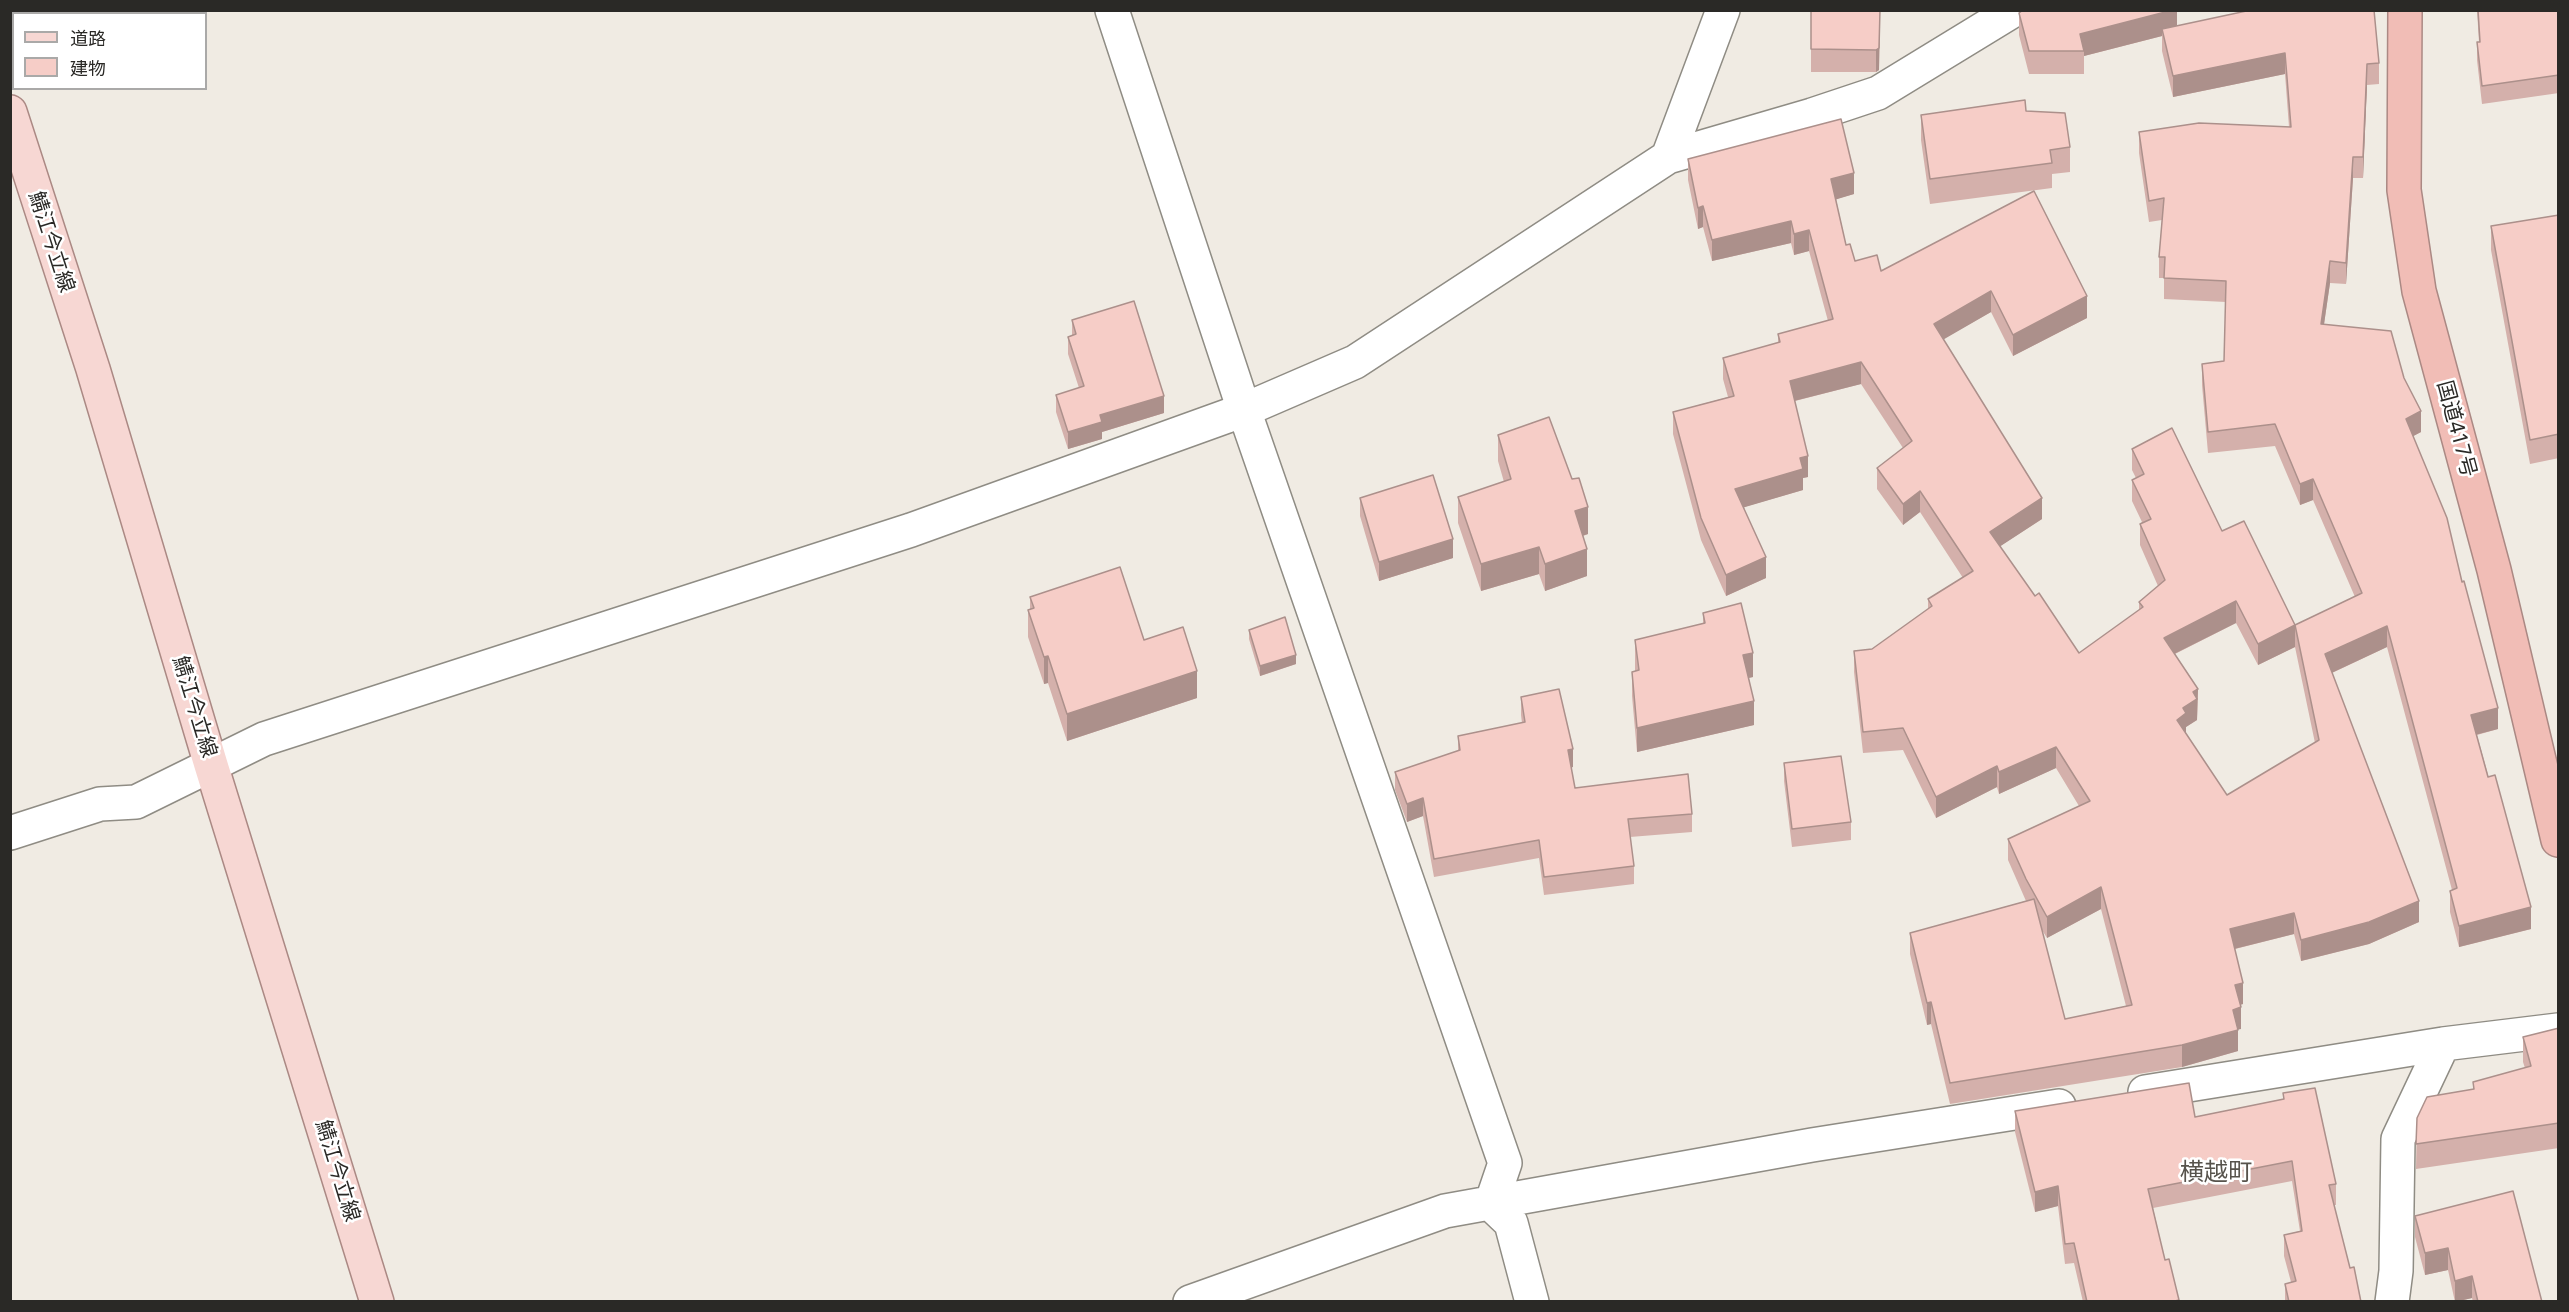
<!DOCTYPE html>
<html>
<head>
<meta charset="utf-8">
<style>
  body { margin:0 }
  #map { position:relative; width:2569px; height:1312px; overflow:hidden; background:#f0ebe3; font-family:"Noto Sans","Noto Sans JP",sans-serif }
  canvas { display:block }
  .frame { position:absolute; inset:0; border:12px solid #2a2926; pointer-events:none }
  .legend { position:absolute; left:12px; top:12px; width:195px; height:78px; box-sizing:border-box; background:#fff; border:2px solid #aaa9a8; margin:0; padding:8px 10px; list-style:none; font-size:18px; color:#2a2926 }
  .legend li { display:flex; align-items:center; gap:12px; height:30px }
  .legend b { width:30px; border:2px solid #aaa9a8 }
</style>
</head>
<body>
<div id="map">
<canvas width="2569" height="1312"></canvas>
<div class="frame"></div>
<ul class="legend">
<li><b style="height:8px;background:#f7d7d3"></b>道路</li>
<li><b style="height:16px;background:#f6cdc7"></b>建物</li>
</ul>
</div>
<script>
const c = document.querySelector('canvas').getContext('2d');
c.lineJoin = 'round';
const poly = rows => new Path2D(rows.map(r => 'M' + r).join(''));
function trace(path, color, width, dash) { c.strokeStyle = color; c.lineWidth = width; c.lineCap = dash ? 'butt' : 'round'; c.setLineDash(dash || []); c.stroke(path); }
function paint(path, color) { c.fillStyle = color; c.fill(path, 'evenodd'); }
function write(font, color, halo, rows, align = 'center') {
  c.font = font + ' "Noto Sans","Noto Sans JP",sans-serif'; c.lineWidth = 5; c.setLineDash([]); c.textBaseline = 'middle'; c.strokeStyle = halo; c.fillStyle = color; for (const [text, x, y, turn = 0] of rows) {
    c.save(); c.translate(x, y); c.rotate((+turn || 0) * Math.PI / 180); c.textAlign = isNaN(turn) ? turn : align; if (halo) c.strokeText(text, 0, 0); c.fillText(text, 0, 0); c.restore();
  }
}
const minor = poly([
  [1112,10,1244,410,1505,1163,1491,1204],
  [162,14,171,10],
  [10,62,14,61],
  [1668,157,1723,10],
  [10,833,100,804,136,802,264,739,911,530,1244,410,1355,362,1668,157,1812,115,1878,93,2014,10],
  [2145,1092,2443,1044,2558,1030],
  [1491,1204,1511,1223,1532,1302],
  [1190,1302,1445,1211,1812,1145,2059,1106],
  [2392,1302,2396,1271,2398,1139,2443,1044]
]);
const major = poly([
  [10,112,93,369,211,765,377,1302]
]);
const highway = poly([
  [2405,10,2404,190,2419,291,2494,570,2558,840]
]);
trace(minor, '#8f8c84', 36);
trace(major, '#ab8984', 36);
trace(highway, '#ab8984', 36);
trace(minor, '#fff', 33);
trace(major, '#f7d7d3', 33);
trace(highway, '#f1bdb6', 33);
paint(poly([
  [1811,10,1880,10,1879,70,1876,72,1811,72],
  [2177,10,2177,26,2379,63,2379,84,2367,85,2363,178,2353,178,2346,284,2330,283,2324,324,2404,378,2421,432,2413,436,2498,729,2477,735,2531,929,2459,947,2450,912,2450,891,2452,890,2387,647,2332,673,2419,922,2369,944,2301,961,2294,934,2235,949,2243,1004,2240,1005,2241,1029,2238,1029,2238,1051,2182,1067,1950,1104,1931,1024,1927,1025,1910,954,1910,933,2026,901,2008,860,2008,839,2079,806,2056,768,1999,794,1997,787,1936,818,1903,750,1863,753,1854,672,1854,651,1872,649,1928,609,1928,599,1963,578,1920,512,1903,525,1877,489,1877,468,1903,448,1861,384,1795,401,1808,477,1803,478,1803,490,1744,507,1766,578,1726,596,1701,540,1673,434,1673,412,1728,397,1723,379,1723,358,1778,343,1778,334,1828,321,1809,251,1794,255,1791,243,1712,261,1703,227,1698,229,1688,180,1688,159,1854,194,1836,199,1846,245,1855,261,1881,271,2034,191,2087,318,2013,356,1991,312,1943,339,2042,519,2000,546,2035,596,2079,653,2139,610,2139,602,2158,586,2140,545,2140,524,2142,522,2132,501,2132,480,2136,478,2132,470,2132,449,2222,531,2295,625,2355,597,2313,500,2300,505,2275,446,2208,453,2202,385,2202,364,2224,361,2226,302,2164,299,2164,278,2159,278,2159,257,2162,220,2149,222,2139,153,2139,132,2289,127,2285,74,2173,97,2162,51,2162,36,2084,56,2084,74,2029,74,2019,35,2019,13],
  [2236,623,2258,665,2295,647,2315,743,2227,795,2186,734,2186,727,2197,720,2198,689,2175,654],
  [2101,909,2126,1006,2065,1019,2042,930,2047,938],
  [2477,10,2559,10,2559,93,2482,104,2477,60,2477,42,2479,42],
  [2026,111,2070,147,2070,172,2052,174,2052,188,1930,204,1921,140,1921,115],
  [2559,215,2559,458,2530,464,2491,250,2491,226],
  [1072,320,1164,413,1102,432,1102,439,1068,449,1056,412,1056,395,1079,388,1068,354,1068,337,1072,336],
  [1498,435,1588,534,1583,536,1587,576,1545,591,1539,574,1481,591,1458,523,1458,497,1504,482,1498,461],
  [1360,498,1453,558,1379,581,1360,516],
  [1030,597,1144,640,1197,698,1067,741,1048,683,1044,684,1028,637,1028,610,1030,609],
  [1703,613,1753,677,1749,678,1754,725,1637,752,1632,696,1632,672,1635,671,1635,640,1703,624],
  [1249,630,1296,664,1260,676,1249,639],
  [1521,697,1573,767,1571,768,1575,788,1692,814,1692,832,1630,837,1634,866,1634,884,1544,895,1539,858,1434,877,1423,816,1407,822,1395,790,1395,772,1458,751,1458,736,1522,723,1521,715],
  [1784,763,1851,822,1851,840,1792,847,1784,781],
  [2559,1028,2559,1148,2416,1169,2417,1118,2473,1090,2473,1082,2525,1068,2523,1062,2523,1037],
  [2283,1093,2336,1184,2336,1205,2334,1205,2350,1268,2361,1302,2285,1302,2285,1284,2291,1282,2284,1256,2284,1235,2300,1231,2292,1181,2153,1208,2165,1260,2179,1302,2083,1302,2074,1263,2065,1264,2058,1206,2035,1212,2015,1132,2015,1111,2195,1117,2283,1099],
  [2415,1216,2542,1302,2473,1302,2472,1298,2455,1302,2448,1270,2425,1275,2415,1237]
]), '#d4b0ab');
paint(poly([
  [1880,10,1879,70,1876,72,1876,50],
  [2173,10,2177,10,2177,32,2162,29,2162,36,2084,56,2084,51,2080,34],
  [2285,53,2285,74,2173,97,2173,76],
  [2367,64,2367,85,2363,178,2363,157],
  [2353,157,2353,178,2346,284,2346,263],
  [1854,173,1854,194,1831,201,1831,179],
  [1703,206,1703,227,1698,229,1698,208],
  [1791,221,1791,243,1712,261,1712,240],
  [1809,230,1809,251,1794,255,1794,234],
  [2330,261,2330,283,2321,345,2321,324],
  [1991,291,1991,312,1934,345,1934,324],
  [2087,296,2087,318,2013,356,2013,335],
  [1861,362,1861,384,1790,402,1790,381],
  [1164,396,1164,413,1102,432,1102,439,1068,449,1068,432,1100,415],
  [2421,411,2421,432,2406,440,2406,419],
  [1808,456,1808,477,1803,478,1803,490,1735,510,1735,489,1800,458],
  [2313,479,2313,500,2300,505,2300,484],
  [1920,491,1920,512,1903,525,1903,504],
  [2042,498,2042,519,1990,553,1990,532],
  [1588,507,1588,534,1575,538,1575,511],
  [1453,539,1453,558,1379,581,1379,562],
  [1539,547,1539,574,1481,591,1481,564],
  [1587,549,1587,576,1545,591,1545,564],
  [1766,557,1766,578,1726,596,1726,575],
  [2236,601,2236,623,2164,659,2164,638],
  [2295,625,2295,647,2258,665,2258,644],
  [2387,626,2387,647,2325,676,2325,654],
  [1753,653,1753,677,1743,679,1743,655],
  [1296,655,1296,664,1260,676,1260,666],
  [1048,656,1048,683,1044,684,1044,657],
  [1197,671,1197,698,1067,741,1067,714],
  [2198,689,2197,720,2186,727,2186,735,2177,720,2183,708,2193,692],
  [1754,701,1754,725,1637,752,1637,728],
  [2498,708,2498,729,2471,736,2471,715],
  [2056,747,2056,768,1999,794,1999,772],
  [1573,749,1573,767,1568,768,1568,750],
  [1997,766,1997,787,1936,818,1936,797],
  [1423,798,1423,816,1407,822,1407,804],
  [2101,887,2101,909,2047,938,2047,917],
  [2419,901,2419,922,2369,944,2301,961,2301,940],
  [2531,907,2531,929,2459,947,2459,926],
  [2294,913,2294,934,2230,950,2230,929],
  [2243,983,2243,1004,2235,1006,2235,985],
  [1931,1002,1931,1024,1927,1025,1927,1003],
  [2241,1007,2241,1029,2236,1030,2238,1030,2238,1051,2182,1067,2182,1045,2233,1010],
  [2058,1186,2058,1206,2035,1212,2035,1192],
  [2448,1248,2448,1270,2425,1275,2425,1253],
  [2472,1276,2472,1298,2455,1302,2455,1281]
]), '#ac908b');
const building = poly([
  [1811,10,1880,10,1879,48,1876,50,1811,49,1811,10],
  [2023,10,2173,10,2080,34,2084,51,2029,51,2019,13,2023,10],
  [2251,10,2374,10,2379,63,2367,64,2363,157,2353,157,2346,263,2330,261,2321,324,2391,331,2404,378,2421,411,2406,419,2447,518,2462,582,2464,581,2498,708,2471,715,2488,777,2495,775,2531,907,2459,926,2450,891,2457,888,2387,626,2325,654,2419,901,2369,922,2301,940,2294,913,2230,929,2243,983,2235,985,2241,1007,2233,1010,2238,1030,2182,1045,1950,1083,1931,1002,1927,1003,1910,933,2034,899,2065,1019,2132,1005,2101,887,2047,917,2026,879,2008,839,2090,801,2056,747,1999,772,1997,766,1936,797,1903,728,1863,732,1854,651,1872,649,1932,606,1928,599,1973,571,1920,491,1903,504,1877,468,1912,441,1861,362,1790,381,1808,456,1800,458,1803,469,1735,489,1766,557,1726,575,1701,518,1673,412,1734,396,1723,358,1780,342,1778,334,1833,319,1809,230,1794,234,1791,221,1712,240,1703,206,1698,208,1688,159,1841,119,1854,173,1831,179,1846,245,1850,244,1855,261,1877,255,1881,271,2034,191,2087,296,2013,335,1991,291,1934,324,2042,498,1990,532,2035,596,2039,593,2079,653,2143,607,2139,602,2165,580,2140,524,2151,519,2132,480,2144,474,2132,449,2172,428,2222,531,2244,521,2295,625,2362,593,2313,479,2300,484,2275,424,2208,432,2202,364,2224,361,2226,281,2164,278,2165,257,2159,257,2164,198,2149,201,2139,132,2199,123,2291,127,2285,53,2173,76,2162,29,2251,10],
  [2236,601,2258,644,2295,625,2319,740,2227,795,2177,720,2186,713,2183,708,2197,699,2193,692,2198,689,2164,638,2236,601],
  [2478,10,2559,10,2559,75,2482,86,2477,42,2480,42,2478,10],
  [2025,100,2026,111,2065,113,2070,147,2050,150,2052,163,1930,179,1921,115,2025,100],
  [2559,215,2559,434,2530,440,2491,226,2559,215],
  [1134,301,1164,396,1100,415,1102,422,1068,432,1056,395,1084,386,1068,337,1076,334,1072,320,1134,301],
  [1549,417,1572,479,1579,478,1588,507,1575,511,1587,549,1545,564,1539,547,1481,564,1458,497,1511,479,1498,435,1549,417],
  [1433,475,1453,539,1379,562,1360,498,1433,475],
  [1120,567,1144,640,1183,627,1197,671,1067,714,1048,656,1044,657,1028,610,1034,608,1030,597,1120,567],
  [1741,603,1753,653,1743,655,1754,701,1637,728,1632,672,1639,670,1635,640,1705,623,1703,613,1741,603],
  [1285,617,1296,655,1260,666,1249,630,1285,617],
  [1559,689,1573,749,1568,750,1575,788,1688,774,1692,814,1628,819,1634,866,1544,877,1539,840,1434,859,1423,798,1407,804,1395,772,1460,750,1458,736,1525,722,1521,697,1559,689],
  [1841,756,1851,822,1792,829,1784,763,1841,756],
  [2559,1028,2559,1123,2416,1144,2417,1118,2427,1097,2474,1089,2473,1082,2531,1066,2523,1037,2559,1028],
  [2189,1083,2195,1117,2284,1099,2283,1093,2315,1088,2336,1184,2329,1185,2350,1268,2354,1267,2361,1302,2289,1302,2285,1284,2296,1281,2284,1235,2302,1231,2292,1161,2148,1189,2165,1260,2169,1259,2179,1300,2171,1302,2087,1302,2074,1243,2065,1244,2058,1186,2035,1192,2015,1111,2189,1083],
  [2513,1191,2542,1302,2478,1302,2472,1276,2455,1281,2448,1248,2425,1253,2415,1216,2513,1191]
]);
paint(building, '#f6cdc7');
trace(building, '#ac908b', 1.5);
write('21px', '#2a2926', '#fff', [
  ["鯖江今立線",51,242,72],
  ["国道417号",2456,429,75],
  ["鯖江今立線",194,707,73],
  ["鯖江今立線",337,1171,73]
]);
write('24px', '#57534c', '#fff', [
  ["横越町",2216,1173]
]);
</script>
</body>
</html>
